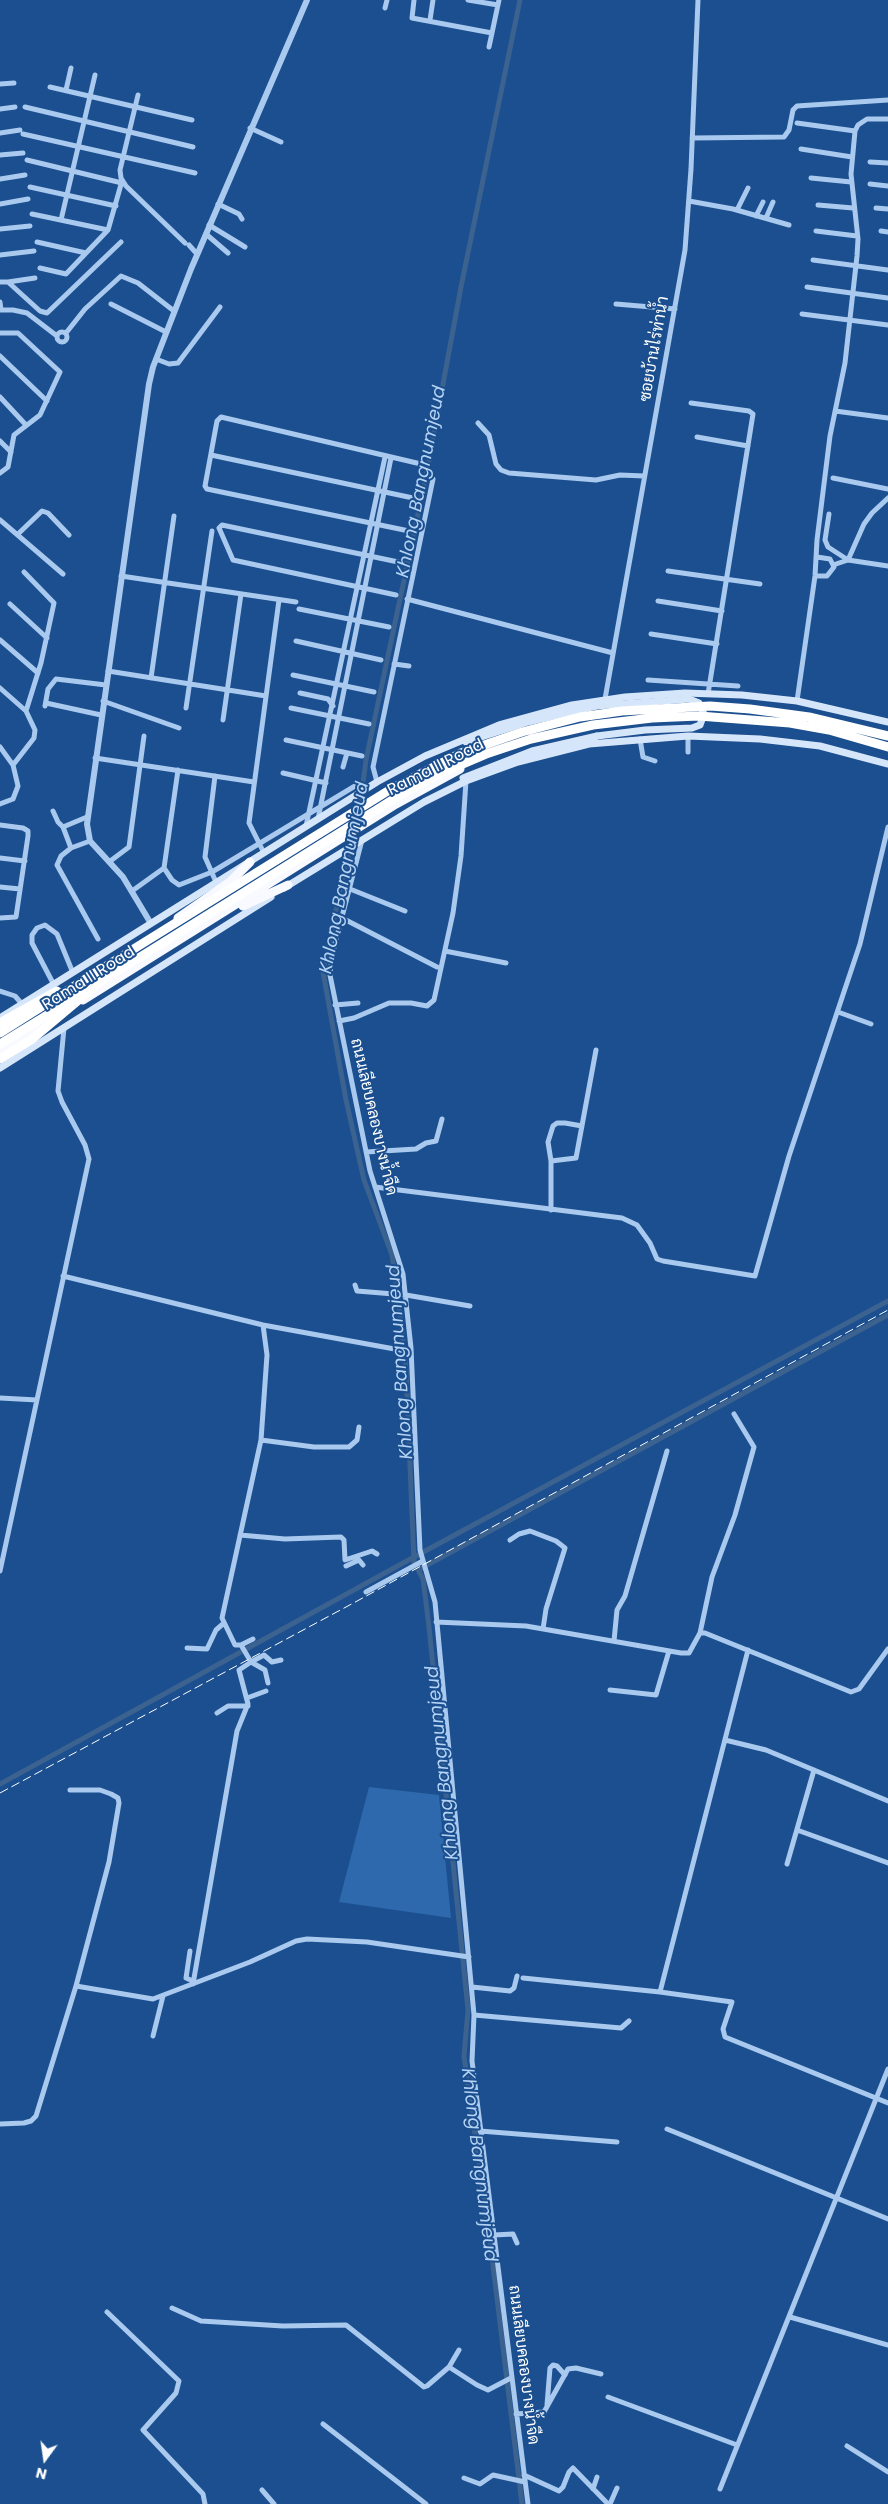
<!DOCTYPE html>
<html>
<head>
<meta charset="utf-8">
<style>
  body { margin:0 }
  #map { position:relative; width:888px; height:2504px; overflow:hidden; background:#1b4f8f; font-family:Poppins,sans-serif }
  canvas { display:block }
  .north { position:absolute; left:20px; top:2434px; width:50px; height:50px; -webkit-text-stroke:4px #1b4f8f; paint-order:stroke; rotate:194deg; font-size:14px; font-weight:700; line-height:20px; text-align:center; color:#fff }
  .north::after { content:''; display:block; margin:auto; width:18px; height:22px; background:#fff; clip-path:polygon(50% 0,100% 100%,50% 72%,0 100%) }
</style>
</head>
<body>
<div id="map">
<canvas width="888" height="2504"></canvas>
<div class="north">N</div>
</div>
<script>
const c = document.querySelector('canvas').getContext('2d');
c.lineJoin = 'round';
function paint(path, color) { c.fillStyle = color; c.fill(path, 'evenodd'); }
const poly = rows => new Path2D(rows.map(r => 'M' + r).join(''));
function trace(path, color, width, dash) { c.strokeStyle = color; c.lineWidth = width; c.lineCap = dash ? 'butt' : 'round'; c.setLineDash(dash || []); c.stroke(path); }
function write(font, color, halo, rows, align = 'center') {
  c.font = font + ' Poppins,Sarabun,sans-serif'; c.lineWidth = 4; c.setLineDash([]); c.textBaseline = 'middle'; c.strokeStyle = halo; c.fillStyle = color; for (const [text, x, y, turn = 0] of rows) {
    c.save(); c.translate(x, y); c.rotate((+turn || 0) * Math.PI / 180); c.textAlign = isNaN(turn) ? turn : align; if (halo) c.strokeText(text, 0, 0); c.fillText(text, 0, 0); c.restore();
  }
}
paint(poly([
  [369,1787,439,1795,451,1918,339,1902]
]), '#2e69ad');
trace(poly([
  [358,821,366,760,426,476,461,287,520,0],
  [356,830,345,867,323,972,346,1100,364,1180,392,1255,401,1322,406,1370,414,1562,423,1579,429,1627,468,2010,464,2056,490,2241,522,2504],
  [418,1570,888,1315],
  [0,1784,414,1557,888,1301]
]), '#3c6290', 5);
trace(poly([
  [414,0,412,18,492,33],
  [468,0,498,5],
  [385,8,387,0],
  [430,20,433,0],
  [489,47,499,0],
  [0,84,14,83],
  [50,87,192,120],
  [66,90,71,68],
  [138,95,120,170,121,178,126,186,185,243],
  [25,107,193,147],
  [0,109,15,107],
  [797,123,855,131],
  [250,128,281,142],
  [0,133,20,130],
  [23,134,195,173],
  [692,138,784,137,789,130,793,110,797,106,888,100],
  [801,149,852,157],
  [0,155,23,153],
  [27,160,122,183],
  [870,162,888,163],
  [811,178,851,182],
  [0,179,25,175],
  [870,184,888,186],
  [30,187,116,206],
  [689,201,733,209,789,225],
  [0,204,28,199],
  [218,204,239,214,242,219],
  [818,205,853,208],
  [876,208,888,209],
  [737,210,748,188],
  [32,214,108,230],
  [756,216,763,202],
  [766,218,773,202],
  [61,220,95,75],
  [209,225,245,247],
  [0,229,30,226],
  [816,231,857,236],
  [881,231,888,232],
  [206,234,228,253],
  [37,242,86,253],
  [189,245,197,254],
  [0,255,34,251],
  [813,260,888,270],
  [40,268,66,274,108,230,122,181],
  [0,282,8,282,40,311,47,313,121,242],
  [8,282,35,278],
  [807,287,888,298],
  [0,302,1,310],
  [111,304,166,332],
  [616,304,675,309],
  [0,310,13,310,27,313,57,336],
  [802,314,888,325],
  '57 337a5 5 0 1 1 10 0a5 5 0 1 1-10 0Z',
  [0,333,18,333,60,372,40,415,14,435,8,467,0,473],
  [66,333,85,309,121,276,138,283,174,311],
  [0,356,47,401],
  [156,359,169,364,178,363,220,307],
  [0,397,26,425],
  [691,403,749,411,753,414,708,694],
  [835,411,888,418],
  [478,423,489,435,496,464,501,470,509,473,596,480,620,475,644,476],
  [697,437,748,446],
  [0,441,11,452],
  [211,455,413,498],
  [833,478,888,489],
  [829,514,825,540,828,547,848,560,888,566],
  [0,520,63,574],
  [409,531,207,489,205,486,217,421,221,417,421,464],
  [18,534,42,511,48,513,69,535],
  [833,565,848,560,864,524,872,513,888,498],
  [668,571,760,584],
  [24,572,54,603,41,663,26,711],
  [121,576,296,602],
  [815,576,827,576,834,567,830,559,817,557],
  [396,595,233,560,219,528,222,525,403,563],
  [407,599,613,653],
  [658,601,722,611],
  [10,604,47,638],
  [299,609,389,627],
  [651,634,717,644],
  [0,640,38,673],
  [296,641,381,660],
  [394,664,409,666],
  [108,671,266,696],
  [293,675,374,692],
  [151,678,174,516],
  [648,680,738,686],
  [0,688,26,711,35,730,34,738,13,765],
  [300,693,328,699,333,706],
  [605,699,685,250,691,169,698,0],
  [103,701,179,728],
  [797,701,815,576,817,540,830,436,845,363,857,256,858,239,851,174,855,131,858,125,867,119,888,119],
  [46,703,101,715],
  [45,706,48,689,56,679,106,685],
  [186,708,212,531],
  [291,708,369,724],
  [223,720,241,594],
  [688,736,688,752],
  [640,739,643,757,655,761],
  [286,740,362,756],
  [0,747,13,765,18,786,13,799,0,804],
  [95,758,254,782],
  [343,767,347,753],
  [283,773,326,783],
  [215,776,205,857,216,882],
  [377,782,373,767,433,479],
  [53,811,58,822,63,827],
  [87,817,63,827,71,848,61,856,57,865,98,939],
  [318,819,391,458],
  [0,825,23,828,28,831,28,836,16,917,0,918],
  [306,826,385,457],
  [362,840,332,955,330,975,370,1171,403,1274,411,1348,420,1550,435,1602,474,2015,472,2061,528,2504],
  [71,848,90,841],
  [264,853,249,823,279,600],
  [0,858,25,861],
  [109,862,129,847,144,736],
  [164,868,172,880,179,885,212,872,355,786],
  [0,887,20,889],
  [350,889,405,911],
  [132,891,164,868,178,770],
  [342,918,437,967],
  [445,951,506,963],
  [54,985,32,943,32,935,37,928,45,925,57,934,73,973],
  [0,991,15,996,22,1004],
  [335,1005,358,1003],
  [838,1012,871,1024],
  [339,1021,354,1018,389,1003,411,1003,427,1006,434,1000,453,913,461,856,466,781],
  [366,1152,416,1149,426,1143,436,1141,442,1119],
  [551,1161,548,1142,553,1126,557,1123,565,1123,582,1126],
  [375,1187,622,1218,637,1225,650,1243,657,1259,663,1261,755,1276,789,1156,860,944,888,827],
  [551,1210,551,1161,576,1158,596,1050],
  [63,1276,263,1325,411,1352],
  [355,1285,357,1291,406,1295,470,1306],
  [0,1398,37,1400],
  [261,1440,314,1447,349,1447,357,1440,359,1427],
  [240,1535,285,1539,341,1537,344,1540,345,1560,372,1551,377,1554],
  [510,1540,519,1534,530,1531,556,1541,565,1548,546,1609,543,1629],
  [346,1566,359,1560,363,1565],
  [0,1571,89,1159,85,1145,62,1102,58,1091,64,1028],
  [366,1592,421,1562],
  [436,1622,526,1626,681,1653,689,1653,700,1633,705,1633,851,1692,859,1689,888,1649],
  [700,1633,712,1577,735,1515,754,1447,734,1414],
  [253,1639,241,1645,235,1645,222,1618,261,1440,267,1355,263,1325],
  [614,1641,617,1610,625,1596,667,1451],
  [187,1648,207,1649,216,1630,224,1623],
  [268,1683,265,1670,251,1662,264,1655,272,1662,281,1660],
  [610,1690,656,1695,669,1651],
  [247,1698,266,1691],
  [217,1713,228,1706,248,1706],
  [725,1740,766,1750,888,1801],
  [70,1790,100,1790,111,1794,118,1798,119,1803,109,1862,76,1986],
  [797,1830,888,1863],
  [787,1864,814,1770],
  [190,1951,186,1978,193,1981],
  [523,1978,660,1992,732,2002,723,2029,725,2037,888,2103],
  [193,1984,237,1731,248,1704,239,1670,251,1662,241,1645],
  [472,1987,510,1991,514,1988,517,1976],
  [660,1992,748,1650],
  [474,2015,621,2028,629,2021],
  [153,2036,163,1996],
  [0,2124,24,2123,31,2121,36,2116,76,1986,153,1999,250,1962,296,1941,307,1939,367,1942,469,1957],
  [667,2129,888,2219],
  [480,2131,617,2142],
  [494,2235,513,2234,517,2243],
  [172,2308,201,2321,283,2326,346,2325,424,2387,427,2386,449,2367,477,2385,488,2390,511,2378],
  [107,2312,179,2381,176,2393,143,2430,203,2494,205,2504],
  [790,2317,888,2345],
  [449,2367,459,2350],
  [608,2397,737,2445],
  [547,2405,550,2368,553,2365,557,2366,565,2375],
  [516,2414,544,2412,568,2369,576,2368,601,2374],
  [323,2424,426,2504],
  [847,2446,888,2472],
  [524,2475,559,2491,563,2487,569,2472,573,2468,608,2504],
  [464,2478,480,2484,493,2475,525,2482],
  [593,2489,597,2477],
  [720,2489,888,2069],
  [262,2490,274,2504],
  [610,2504,617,2488]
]), '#a9c9ee', 5);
trace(poly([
  [150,922,123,877,90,841,87,824,149,384,153,367,191,269,307,0]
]), '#a9c9ee', 6);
trace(poly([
  [466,742,528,722,596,706],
  [463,778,532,751,597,736],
  [284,888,424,802,466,781,518,762,589,744,688,736,760,739,820,746,888,764],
  [0,1018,377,782,425,756,499,725,572,705,625,697,685,693,742,695,797,701,888,722],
  [0,1068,271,897]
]), '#d6e6fa', 7);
trace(poly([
  [243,906,288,885],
  [178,918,230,882,250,862],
  [83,1000,396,804,460,769],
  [0,1052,49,1022]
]), '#f8faff', 9);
trace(poly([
  [0,1023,57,991],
  [0,1033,95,973],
  [0,1044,83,993],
  [0,1059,31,1040]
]), '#fff', 9);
trace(poly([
  [0,1793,359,1600,888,1310]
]), '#fff', 1, [9, 4]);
trace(poly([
  [596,706,689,699,699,703,704,714,700,725,692,728,645,730,597,736]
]), '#d6e6fa', 7);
trace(poly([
  [95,973,391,789,461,753,522,732,580,717,622,711,710,706,750,709,809,717,888,736],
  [31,1040,100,982,397,797,439,774,486,754,531,739,593,725,652,718,699,716,790,723,829,730,888,747]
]), '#fff', 9);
write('16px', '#fff', '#1b4f8f', [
  ["ซอยบ้านไร่ท่าน้ำ",655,349,-80],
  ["Rama II Road",436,768,-27],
  ["Rama II Road",89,979,-32],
  ["ถนนเลียบคลองบางน้ำจืด",373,1117,77],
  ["ถนนเลียบคลองบางน้ำจืด",523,2365,83]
]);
write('italic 18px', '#b5d3f5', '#1b4f8f', [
  ["Khlong Bangnumjeud",422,482,-79],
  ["Khlong Bangnumjeud",345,878,-79],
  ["Khlong Bangnumjeud",401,1362,-94],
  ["Khlong Bangnumjeud",443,1763,-96],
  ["Khlong Bangnumjeud",478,2165,83]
]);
</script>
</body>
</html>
